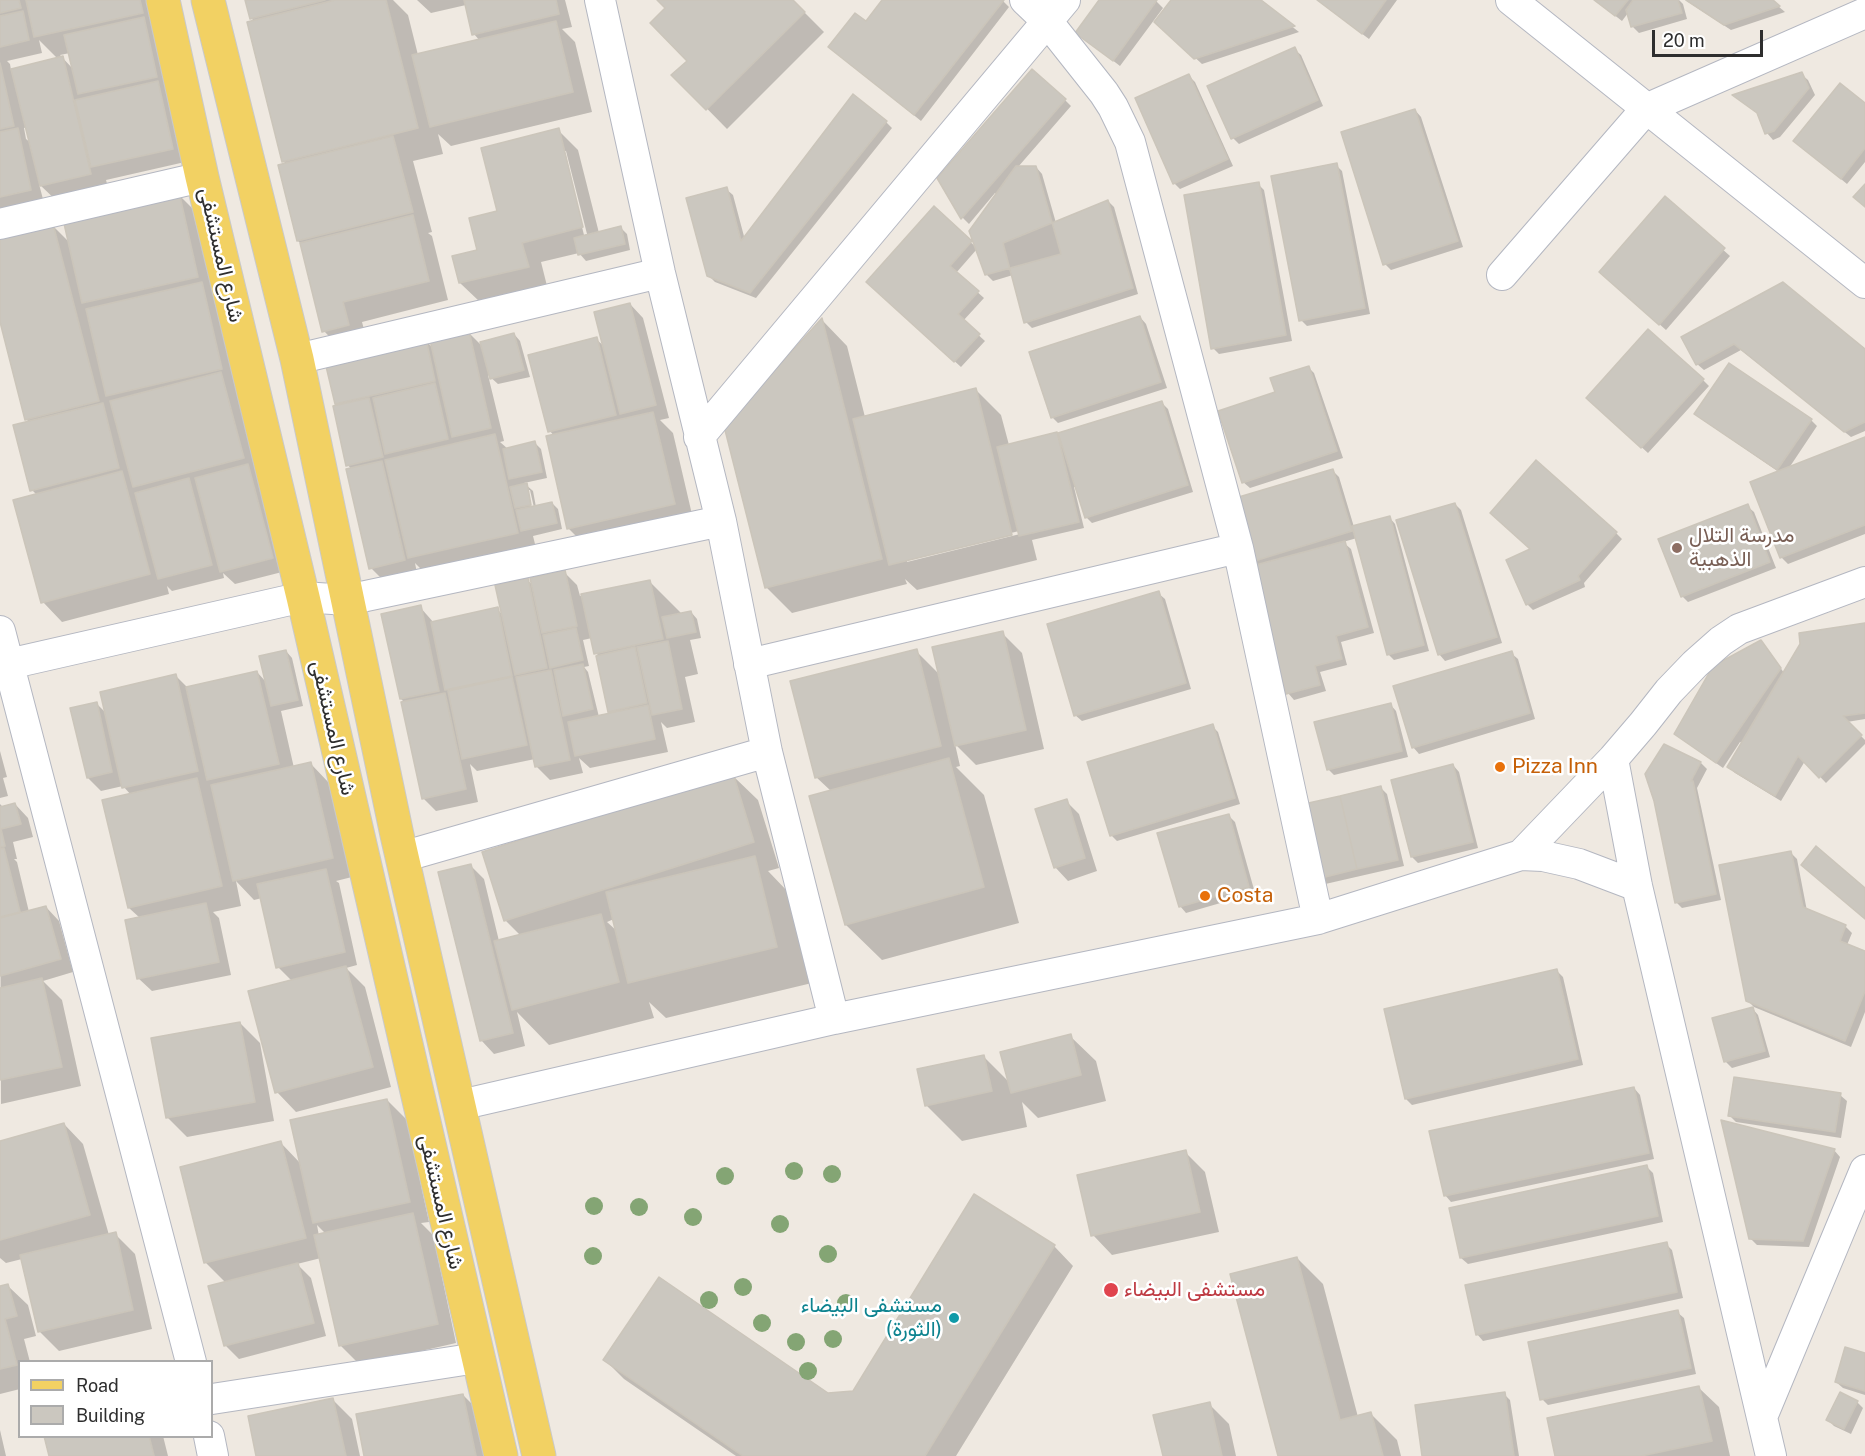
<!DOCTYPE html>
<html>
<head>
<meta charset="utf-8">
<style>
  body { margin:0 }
  #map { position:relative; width:1865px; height:1456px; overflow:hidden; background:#efe9e1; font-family:"Public Sans",sans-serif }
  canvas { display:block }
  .legend { position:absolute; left:18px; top:1360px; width:195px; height:78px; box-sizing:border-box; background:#fff; border:2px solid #ababab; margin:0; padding:8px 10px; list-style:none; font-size:18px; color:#2e2e2e }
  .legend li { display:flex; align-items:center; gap:12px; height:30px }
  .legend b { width:30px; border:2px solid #ababab }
  .scale { position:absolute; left:1652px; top:30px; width:111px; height:27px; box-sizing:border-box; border:3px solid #2e2e2e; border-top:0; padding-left:8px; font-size:18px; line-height:21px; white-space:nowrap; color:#2e2e2e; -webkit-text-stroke:4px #fff; paint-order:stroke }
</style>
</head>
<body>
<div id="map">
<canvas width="1865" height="1456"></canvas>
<ul class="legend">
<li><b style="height:8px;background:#f2d163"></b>Road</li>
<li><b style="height:16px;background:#cbc7bf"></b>Building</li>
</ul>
<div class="scale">20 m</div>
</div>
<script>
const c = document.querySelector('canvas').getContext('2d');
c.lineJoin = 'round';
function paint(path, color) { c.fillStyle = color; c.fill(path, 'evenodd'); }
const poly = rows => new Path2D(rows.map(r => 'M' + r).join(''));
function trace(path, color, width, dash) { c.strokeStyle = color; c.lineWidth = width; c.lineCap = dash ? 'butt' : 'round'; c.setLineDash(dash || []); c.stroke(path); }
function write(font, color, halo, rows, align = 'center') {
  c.font = font + ' "Public Sans",Vazirmatn,sans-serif'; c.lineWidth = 5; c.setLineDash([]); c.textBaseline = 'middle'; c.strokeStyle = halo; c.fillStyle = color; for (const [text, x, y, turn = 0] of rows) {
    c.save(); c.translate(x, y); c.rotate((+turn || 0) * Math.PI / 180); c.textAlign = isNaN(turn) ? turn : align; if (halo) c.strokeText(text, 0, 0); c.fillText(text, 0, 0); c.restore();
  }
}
paint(poly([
  [0,0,154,0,169,89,165,90,170,96,185,162,106,180,110,194,61,205,39,184,44,203,0,213],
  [39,40,58,59,11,70,10,64,7,61,42,53],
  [70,53,73,69,60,55],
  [27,127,31,143,26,139,24,128],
  [247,0,393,0,408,15,418,55,480,41,474,34,466,5,431,13,417,0,565,0,572,27,562,29,575,42,592,112,451,146,438,134,443,154,413,161,432,232,428,233,432,236,448,300,362,322,368,344,343,351,324,331,302,245,298,241,280,166,286,164,283,161,255,22,251,18],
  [659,0,792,0,824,32,727,129,674,75,689,61,667,8],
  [884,0,1002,0,1009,7,921,121,830,47,866,23],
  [1101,0,1155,0,1163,8,1120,66,1077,33],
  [1173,0,1258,0,1299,32,1202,64,1163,28],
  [1317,0,1397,0,1369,39],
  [1595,0,1679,0,1683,4,1687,19,1639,33,1633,27,1628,13,1622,21],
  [1685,0,1771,0,1785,12,1731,30],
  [1294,49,1301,55,1323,106,1239,144,1233,138],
  [1801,74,1808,80,1815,95,1780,137,1773,140,1767,133],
  [1189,76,1195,82,1233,166,1180,189,1174,183],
  [1065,100,1071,106,1018,167,1036,167,1042,174,1056,223,1108,201,1114,207,1138,294,1032,328,1026,322,1013,275,993,281,986,274,977,249,956,273,984,298,963,321,985,341,961,367,874,288,934,209,977,248,997,195,995,193,969,224,963,218,939,178],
  [1865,105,1865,162,1847,184,1802,147],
  [1415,110,1421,117,1463,247,1391,270,1385,264],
  [886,122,892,128,756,298,715,282,708,275,726,189,733,195,745,240],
  [558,130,578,150,599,233,621,228,627,234,630,250,586,261,579,253,541,262,547,286,480,302,460,283,479,251],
  [563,151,566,151,587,234,584,235],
  [1336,165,1342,171,1370,314,1307,326,1301,320],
  [1258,184,1264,190,1292,341,1219,354,1213,348],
  [178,194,198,214,286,571,235,584,223,573,224,578,172,591,167,586,169,594,62,622,43,602,37,495,32,490,30,423,26,419,0,316,0,239,53,226,70,243],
  [1665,198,1730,256,1666,330,1607,278],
  [630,304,643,318,669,418,660,420,673,433,694,523,588,548,568,528,554,436,550,431,596,339,605,347],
  [1140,317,1146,324,1167,388,1058,423,1052,417],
  [822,320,847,346,865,417,975,389,1001,415,1009,445,1057,434,1062,439,1161,402,1168,409,1193,492,1092,523,1086,517,1077,487,1074,487,1084,528,1032,540,1037,560,917,590,905,579,907,584,792,613,766,587],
  [1019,531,1020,534,907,562,907,559],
  [468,332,484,348,514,334,520,341,530,377,498,384,488,375,504,441,500,442,508,449,535,443,541,449,547,478,524,483,533,491,536,507,552,503,558,509,562,529,533,536,537,552,429,577,415,563,417,573,384,581,371,568,351,469,348,465,339,406,336,403,425,340,433,348],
  [527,490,530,490,535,512,532,512],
  [1683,338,1865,351,1865,431,1851,437,1741,350,1704,370,1697,364],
  [1308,367,1314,373,1343,458,1250,488,1243,482],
  [1703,380,1709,386,1648,453,1594,404],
  [1696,414,1811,420,1817,426,1789,468,1865,439,1865,534,1788,564,1782,558,1752,483,1779,472,1703,420],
  [1332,470,1339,477,1354,527,1389,517,1395,524,1429,651,1394,660,1388,654,1357,538,1343,542,1351,549,1374,633,1341,642,1347,665,1320,672,1326,691,1294,700,1288,693,1252,561],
  [1455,504,1461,510,1502,643,1445,661,1439,654],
  [1747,506,1754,512,1776,568,1688,602,1682,596],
  [1616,533,1622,539,1584,583,1585,587,1533,610,1527,604],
  [564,572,577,585,580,596,649,581,682,614,691,612,697,619,701,638,690,640,698,674,685,677,695,722,667,728,661,722,668,752,590,768,579,758,583,773,550,780,537,767,535,759,477,771,470,764,478,802,436,811,423,798,405,703,401,699,420,607,434,623,497,609,503,615,527,580,533,585],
  [592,638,595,653,598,655,609,711,613,714,599,717,588,672,584,667,589,666,583,640],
  [1158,593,1165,599,1191,689,1082,721,1075,715],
  [1865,624,1865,719,1847,722,1865,740,1865,744,1826,783,1805,761,1781,801,1735,773,1729,767,1742,743,1740,742,1723,768,1683,740,1676,734,1767,648,1784,673],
  [1002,633,1022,653,1044,749,976,765,955,744,960,766,956,767,984,795,1019,923,882,960,846,925,831,791,816,777,916,651,939,674],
  [286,651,292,658,303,706,281,711,294,768,311,764,330,784,352,877,336,881,339,883,357,965,346,968,365,987,391,1087,296,1112,277,1092,292,981,278,967,262,898,254,900,236,881,241,906,213,912,219,918,231,975,152,991,138,978,140,918,129,908,131,795,123,786,101,791,88,778,96,703,107,714,176,676,188,688,257,672,266,682],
  [1511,653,1518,659,1535,719,1419,754,1413,747],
  [1390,704,1396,711,1408,757,1334,775,1328,769],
  [1212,726,1218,732,1240,804,1117,841,1111,835],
  [0,751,7,777,3,778,8,796,0,798],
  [1701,763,1707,769,1697,788,1721,900,1682,908,1676,902,1655,801],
  [1453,765,1459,772,1478,848,1418,863,1412,857],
  [732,775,758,800,779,868,768,871,790,894,812,983,666,1018,649,1002,654,1018,549,1045,517,1012,525,1046,494,1054,481,1040,471,866,484,879,499,941,521,936,505,920],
  [614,919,618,932,607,922],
  [1381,788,1387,794,1404,866,1321,885,1297,807],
  [1066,801,1079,814,1097,871,1068,881,1055,867],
  [0,804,3,807,15,804,28,818,33,837,13,842,17,859,14,859,17,862,29,912,46,907,59,921,73,972,43,981,62,1000,81,1086,1,1104],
  [1228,815,1235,822,1255,893,1186,913,1180,906],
  [1791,853,1797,859,1807,911,1845,926,1852,933,1847,945,1865,953,1865,1012,1851,1047,1754,1007,1747,1000],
  [1557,971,1563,977,1583,1065,1412,1105,1406,1099],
  [1752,1008,1758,1015,1770,1057,1732,1068,1725,1061],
  [240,1023,260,1043,274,1121,187,1137,167,1117],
  [1070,1036,1096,1061,1106,1101,1038,1118,1022,1102,1027,1127,962,1141,926,1105,984,1057,1009,1082],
  [1634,1088,1640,1095,1654,1159,1451,1202,1445,1195],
  [1840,1095,1847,1101,1841,1138,1736,1122,1730,1116],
  [387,1100,407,1120,429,1222,421,1223,433,1235,456,1343,360,1365,340,1345,321,1258,297,1264,311,1278,326,1336,239,1359,226,1346,226,1283,205,1262,281,1143,301,1164],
  [317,1225,326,1234,319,1236],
  [64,1124,83,1144,109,1235,115,1234,135,1254,152,1329,59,1351,39,1331,22,1259,6,1263,0,1258,0,1142],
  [1834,1150,1840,1157,1809,1247,1757,1245,1750,1238],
  [1185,1152,1205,1172,1219,1232,1112,1255,1093,1235],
  [1647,1167,1653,1173,1663,1222,1468,1264,1461,1258],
  [1666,1244,1672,1250,1683,1298,1483,1341,1477,1334],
  [1054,1246,1073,1266,956,1456,736,1456,624,1379,605,1360,828,1395,853,1392],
  [1297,1258,1323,1284,1358,1417,1371,1414,1397,1440,1401,1456,1280,1456],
  [8,1286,28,1305,36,1336,24,1339,30,1362,20,1362,20,1389,0,1394,0,1288],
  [1677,1312,1684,1318,1696,1374,1548,1405,1542,1399],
  [1865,1354,1865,1395,1843,1388,1836,1382],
  [1699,1388,1719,1407,1730,1456,1557,1456],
  [1504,1394,1510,1400,1519,1456,1423,1456],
  [463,1395,483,1415,491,1456,366,1456],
  [332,1399,352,1419,360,1456,258,1456],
  [1857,1402,1863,1408,1851,1434,1834,1426,1828,1420],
  [1209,1404,1229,1424,1236,1456,1164,1456],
  [0,1430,6,1456,0,1456],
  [45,1436,163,1436,168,1456,50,1456]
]), '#0003');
const building = poly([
  [0,0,19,0,21,8,0,13,0,0],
  [26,0,140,0,143,13,34,37,26,0],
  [245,0,325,0,250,19,245,0],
  [335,0,386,0,418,128,282,162,247,22,335,0],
  [464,0,556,0,559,14,472,35,464,0],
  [657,0,793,0,805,12,706,110,671,75,687,61,650,23,665,8,657,0],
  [882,0,1004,0,914,115,828,47,855,13,866,21,882,0],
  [1099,0,1157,0,1113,61,1075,33,1099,0],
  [1171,0,1261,0,1295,26,1194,59,1154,22,1171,0],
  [1317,0,1386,0,1362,34,1317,0],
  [1594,0,1628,0,1615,16,1594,0],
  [1633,0,1678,0,1682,13,1631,27,1626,10,1633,0],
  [1686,0,1773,0,1780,6,1724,25,1686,0],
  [23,11,29,40,0,47,0,16,23,11],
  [144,17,157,77,78,94,64,35,144,17],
  [556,21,573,92,430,127,412,55,556,21],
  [1295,47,1318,100,1231,139,1207,86,1295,47],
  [63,56,91,174,40,186,11,69,63,56],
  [0,63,14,126,0,129,0,63],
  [1032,69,1066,99,961,219,937,178,1032,69],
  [1802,72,1809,88,1774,131,1765,134,1757,113,1732,95,1802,72],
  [1189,74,1228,159,1173,184,1135,98,1189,74],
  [158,81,173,149,91,167,75,100,158,81],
  [1840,83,1865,103,1865,148,1841,179,1793,141,1840,83],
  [853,94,887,121,750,293,707,276,686,198,727,187,741,241,853,94],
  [1415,109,1458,241,1383,265,1341,132,1415,109],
  [18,128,31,190,0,197,0,132,18,128],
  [559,128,583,227,522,243,529,267,459,283,452,256,477,250,469,218,497,211,481,148,559,128],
  [393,136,413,212,297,241,278,165,393,136],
  [1337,163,1365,308,1299,321,1271,176,1337,163],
  [1016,166,1036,166,1061,254,985,275,969,231,1016,166],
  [1259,182,1286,335,1211,349,1184,195,1259,182],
  [1865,184,1865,207,1853,197,1865,184],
  [179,192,198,277,82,303,63,219,179,192],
  [1665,196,1725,248,1659,325,1599,272,1665,196],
  [1108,200,1133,288,1024,323,1003,243,1108,200],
  [934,206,972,241,950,266,979,291,958,314,980,334,954,362,866,282,934,206],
  [413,215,429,281,343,302,349,325,322,332,300,243,413,215],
  [53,224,99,401,25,420,0,322,0,237,53,224],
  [621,226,625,244,578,255,574,238,621,226],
  [202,282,222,369,106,396,86,309,202,282],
  [1783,282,1865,349,1865,422,1844,432,1734,344,1696,365,1681,337,1783,282],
  [630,303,656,405,620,414,594,312,630,303],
  [1140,316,1161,382,1051,418,1029,352,1140,316],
  [822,318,882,559,765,588,724,426,822,318],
  [1648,329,1704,379,1641,448,1586,398,1648,329],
  [469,331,491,428,452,437,430,340,469,331],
  [514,333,524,370,490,379,480,342,514,333],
  [597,337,616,415,548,432,528,355,597,337],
  [426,339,435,381,335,404,325,362,426,339],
  [1729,363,1812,419,1777,470,1694,414,1729,363],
  [1309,366,1337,451,1242,483,1218,411,1275,392,1270,378,1309,366],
  [221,372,244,458,133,487,110,401,221,372],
  [435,383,448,439,385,454,373,398,435,383],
  [976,388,1012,535,889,565,853,419,976,388],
  [369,398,383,457,346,466,333,406,369,398],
  [1162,401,1188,485,1085,518,1058,433,1162,401],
  [103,403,119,468,30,491,13,425,103,403],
  [653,412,675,504,567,529,546,436,653,412],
  [1057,432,1079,522,1019,536,997,447,1057,432],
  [495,434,518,533,408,558,385,460,495,434],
  [1865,437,1865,525,1780,558,1750,482,1865,437],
  [535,441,542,472,509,479,503,449,535,441],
  [1536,460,1617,532,1578,576,1580,580,1526,605,1506,560,1530,549,1490,513,1536,460],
  [382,461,405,560,369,569,346,469,382,461],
  [248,464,273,558,220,572,195,478,248,464],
  [1333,469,1352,531,1251,562,1232,499,1333,469],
  [122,471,150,574,41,603,13,500,122,471],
  [189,478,212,565,158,579,135,493,189,478],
  [527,483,531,505,515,508,510,487,527,483],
  [552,502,557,523,521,531,516,510,552,502],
  [1455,503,1497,637,1438,655,1396,520,1455,503],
  [1748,504,1770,562,1681,597,1658,539,1748,504],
  [1390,516,1424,645,1387,655,1352,526,1390,516],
  [1345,541,1368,627,1336,636,1342,659,1315,666,1320,685,1286,694,1252,566,1345,541],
  [565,570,577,626,542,633,530,578,565,570],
  [528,578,547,668,515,675,495,585,528,578],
  [650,580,663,639,594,654,581,594,650,580],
  [1159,591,1186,683,1074,716,1047,624,1159,591],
  [421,605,439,691,400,699,381,614,421,605],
  [498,607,512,676,445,690,431,622,498,607],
  [691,611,696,632,667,638,662,617,691,611],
  [1865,623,1865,713,1843,716,1862,735,1819,778,1798,756,1775,796,1727,767,1800,644,1799,633,1865,623],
  [576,628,583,660,550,668,543,635,576,628],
  [1003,631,1026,730,955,746,932,647,1003,631],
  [1761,640,1781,668,1716,763,1674,734,1713,666,1761,640],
  [668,641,682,709,652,715,637,647,668,641],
  [635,647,647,703,608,712,596,656,635,647],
  [917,649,941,746,815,778,790,681,917,649],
  [286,650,298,700,271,706,259,656,286,650],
  [1512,651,1530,713,1412,748,1393,686,1512,651],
  [583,664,593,709,563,716,554,670,583,664],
  [551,670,570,760,535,767,516,677,551,670],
  [257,671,279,764,207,780,186,687,257,671],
  [176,674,198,771,122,788,100,692,176,674],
  [512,677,527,745,462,759,448,691,512,677],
  [445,693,466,789,422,799,401,702,445,693],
  [97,702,112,772,87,778,70,708,97,702],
  [1391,703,1402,751,1327,770,1314,722,1391,703],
  [648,705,655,739,575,756,568,722,648,705],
  [1213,724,1235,798,1110,836,1087,762,1213,724],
  [1664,744,1701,762,1691,781,1693,781,1716,894,1675,903,1654,801,1645,774,1664,744],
  [949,758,984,887,845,925,809,796,949,758],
  [311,762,333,858,233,881,211,785,311,762],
  [1453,764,1473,842,1411,857,1391,780,1453,764],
  [733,773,754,842,504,921,482,852,733,773],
  [197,778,222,886,128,908,102,800,197,778],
  [1381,786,1398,860,1357,869,1340,796,1381,786],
  [1340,796,1357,869,1313,880,1295,806,1340,796],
  [1067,799,1085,858,1054,868,1035,809,1067,799],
  [15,803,21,824,1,829,5,846,0,847,0,807,15,803],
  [1229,814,1249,887,1179,907,1157,833,1229,814],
  [1816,846,1865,888,1865,919,1801,865,1816,846],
  [4,848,20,912,0,917,0,849,4,848],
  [1791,851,1803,907,1846,925,1840,941,1865,951,1865,991,1845,1041,1746,1001,1719,865,1791,851],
  [755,856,777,947,628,983,606,892,755,856],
  [471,864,513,1033,480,1041,438,872,471,864],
  [326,869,345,952,276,968,257,884,326,869],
  [206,903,219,962,137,979,125,920,206,903],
  [46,906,61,959,0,976,0,918,46,906],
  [601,914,619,982,512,1010,494,941,601,914],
  [346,966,373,1067,275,1093,248,991,346,966],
  [1557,969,1578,1059,1405,1099,1384,1009,1557,969],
  [42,978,62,1067,0,1080,0,988,42,978],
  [1753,1007,1765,1051,1724,1062,1712,1018,1753,1007],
  [240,1022,255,1102,166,1118,151,1038,240,1022],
  [1071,1034,1081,1075,1011,1093,1000,1052,1071,1034],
  [984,1055,992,1091,925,1106,917,1069,984,1055],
  [1734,1077,1841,1093,1835,1132,1728,1116,1734,1077],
  [1634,1087,1649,1153,1444,1196,1429,1131,1634,1087],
  [387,1099,410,1202,313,1223,290,1120,387,1099],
  [1721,1120,1835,1149,1803,1241,1749,1239,1721,1120],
  [64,1123,90,1215,0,1240,0,1141,64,1123],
  [281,1141,306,1238,204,1263,180,1167,281,1141],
  [1186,1150,1200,1212,1091,1236,1077,1175,1186,1150],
  [1647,1165,1658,1216,1460,1258,1449,1208,1647,1165],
  [974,1194,1055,1245,925,1456,743,1456,603,1360,659,1277,828,1393,853,1391,974,1194],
  [413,1213,438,1324,339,1346,314,1235,413,1213],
  [116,1232,133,1310,38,1332,20,1255,116,1232],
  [1667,1242,1677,1292,1476,1335,1465,1285,1667,1242],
  [1297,1257,1340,1420,1371,1412,1383,1456,1278,1456,1230,1274,1297,1257],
  [298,1263,314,1323,224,1346,208,1286,298,1263],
  [8,1284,17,1316,5,1319,17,1365,0,1369,0,1286,8,1284],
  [1678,1310,1691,1368,1540,1400,1528,1342,1678,1310],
  [1845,1347,1865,1353,1865,1391,1835,1382,1845,1347],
  [1699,1386,1712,1441,1641,1456,1555,1456,1547,1418,1699,1386],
  [1505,1392,1514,1456,1422,1456,1415,1405,1505,1392],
  [1840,1392,1858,1401,1844,1429,1826,1420,1840,1392],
  [463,1394,476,1456,364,1456,356,1414,463,1394],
  [333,1398,346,1456,256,1456,248,1416,333,1398],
  [1210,1402,1222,1456,1163,1456,1153,1415,1210,1402],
  [44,1436,149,1436,154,1456,49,1456,44,1436]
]);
paint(building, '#cbc7bf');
trace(building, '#cbc5ba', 1.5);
const street = poly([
  [600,0,660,273,721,521,767,752,834,1019],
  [1025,0,1047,21,1104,93,1113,107,1130,142,1238,548,1318,919],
  [1511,0,1865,283],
  [0,224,202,177],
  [1502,275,1646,109,1865,13],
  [297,359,660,273],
  [699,437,1065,0],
  [0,631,191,1362],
  [749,664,1238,548],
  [0,666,303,597,347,600,721,521],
  [1613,759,1637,886,1771,1456],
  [1521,855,1613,759,1643,724,1669,691,1695,664,1721,641,1739,629,1865,582],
  [402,857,767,752],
  [460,1105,834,1019,1318,919,1521,855,1543,856,1579,864,1637,886],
  [212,1399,477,1358],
  [1762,1417,1865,1170],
  [209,1436,213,1456]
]);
const primary = poly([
  [163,0,202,177,303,597,501,1456],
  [208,0,297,359,397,835,539,1456]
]);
trace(street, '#b4b7c1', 32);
trace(primary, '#c9c9c9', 35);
trace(street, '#fff', 30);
trace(primary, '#f2d163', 33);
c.fillStyle = '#84a574';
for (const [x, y] of [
  [794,1171],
  [832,1174],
  [725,1176],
  [594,1206],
  [639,1207],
  [693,1217],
  [780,1224],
  [828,1254],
  [593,1256],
  [743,1287],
  [709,1300],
  [846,1303],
  [762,1323],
  [833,1339],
  [796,1342],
  [808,1371]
]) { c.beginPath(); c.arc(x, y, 9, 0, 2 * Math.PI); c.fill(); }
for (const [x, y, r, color] of [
  [1677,548,6,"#8d6e63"],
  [1500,767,6,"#e8710a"],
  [1205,896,6,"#e8710a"],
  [1111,1290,8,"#e0444e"],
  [954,1318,6,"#0f9aa8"]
]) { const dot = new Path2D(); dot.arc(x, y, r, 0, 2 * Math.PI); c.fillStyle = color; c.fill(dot); trace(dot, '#fff', 2); }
write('21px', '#2e2e2e', '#fff', [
  ["شارع المستشفى",221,255,77],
  ["شارع المستشفى",333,728,77],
  ["شارع المستشفى",441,1202,77]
]);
write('21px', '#785e54', '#fff', [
  ["مدرسة التلال",1689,536],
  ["الذهبية",1689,560]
], 'left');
write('21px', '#c56008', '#fff', [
  ["Pizza Inn",1512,767],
  ["Costa",1217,896]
], 'left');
write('21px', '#be3a42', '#fff', [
  ["مستشفى البيضاء",1124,1290]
], 'left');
write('21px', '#0d838f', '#fff', [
  ["مستشفى البيضاء",942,1306],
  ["(الثورة)",942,1330]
], 'right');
</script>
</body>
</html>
